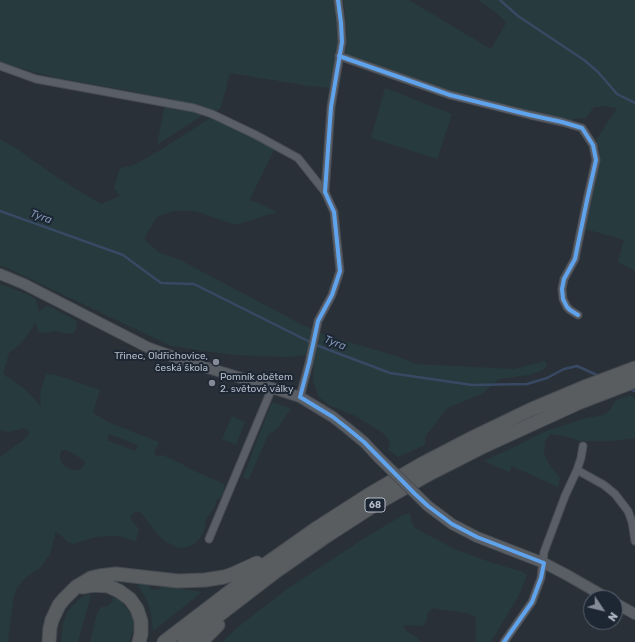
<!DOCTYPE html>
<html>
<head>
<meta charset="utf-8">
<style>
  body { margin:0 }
  #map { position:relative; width:635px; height:642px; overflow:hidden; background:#2a3038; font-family:Rubik,sans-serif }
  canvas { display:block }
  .north { position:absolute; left:583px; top:590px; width:40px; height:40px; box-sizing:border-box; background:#1d2633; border:1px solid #59626f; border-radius:50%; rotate:125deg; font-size:11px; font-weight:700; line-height:16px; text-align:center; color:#b4bcc9 }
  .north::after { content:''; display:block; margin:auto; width:14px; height:18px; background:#848b96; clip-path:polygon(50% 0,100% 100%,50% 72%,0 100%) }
</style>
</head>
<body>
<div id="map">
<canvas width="635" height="642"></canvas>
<div class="north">N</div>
</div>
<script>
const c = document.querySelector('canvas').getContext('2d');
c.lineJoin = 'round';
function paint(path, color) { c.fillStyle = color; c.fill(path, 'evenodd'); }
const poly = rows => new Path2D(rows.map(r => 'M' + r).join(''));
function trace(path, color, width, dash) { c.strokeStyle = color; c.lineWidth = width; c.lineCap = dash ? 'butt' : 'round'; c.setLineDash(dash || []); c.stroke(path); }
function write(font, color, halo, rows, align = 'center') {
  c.font = font + ' Rubik,sans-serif'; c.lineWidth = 4; c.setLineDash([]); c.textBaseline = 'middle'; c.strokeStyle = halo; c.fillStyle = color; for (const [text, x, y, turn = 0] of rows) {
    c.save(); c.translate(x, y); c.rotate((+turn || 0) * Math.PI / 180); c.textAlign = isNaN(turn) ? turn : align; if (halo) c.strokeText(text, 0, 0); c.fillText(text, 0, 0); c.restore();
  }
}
paint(poly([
  [0,0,334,0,338,35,335,64,330,88,309,86,230,73,221,107,217,111,136,92,58,78,34,72,0,62],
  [343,0,409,0,491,49,506,23,499,15,478,0,635,0,635,271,618,262,624,240,585,229,599,161,600,152,596,138,598,137,617,108,602,106,600,107,594,107,586,118,579,118,573,119,572,121,454,96,347,55,345,51,347,29],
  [385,88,452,114,437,159,371,138],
  [165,105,199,113,203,115,157,145],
  [212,117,275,148,249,201,257,202,277,212,236,225,195,211,173,211,157,217,144,239,158,252,182,261,299,323,325,335,393,355,416,364,514,369,545,361,547,366,541,371,529,375,499,379,482,394,447,408,425,437,425,445,398,457,387,449,390,446,389,440,383,433,356,416,328,405,319,397,313,382,314,358,305,355,289,357,233,355,171,346,5,267,0,266,0,139,16,148,58,178,101,204,120,196,114,188,120,168,134,165,162,149],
  [0,284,24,293,36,299,39,312,46,306,53,308,77,321,76,329,73,334,62,333,55,331,45,333,39,332,35,323,30,332,20,344,9,353,3,374,26,390,41,406,40,393,46,374,56,375,100,390,93,413,110,423,159,442,154,454,157,456,163,455,184,465,190,469,224,484,225,489,221,497,217,499,215,506,207,518,205,524,205,528,200,538,193,545,187,547,178,548,165,541,158,535,143,515,140,512,136,512,132,514,130,518,139,529,136,541,118,536,108,536,96,537,73,544,68,542,56,531,50,554,41,567,25,578,17,588,14,596,10,623,8,642,0,642,0,457,26,438,29,434,28,430,24,428,9,432,0,430],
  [109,434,138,445,135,451,107,440],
  [62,450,67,450,85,461,85,463,80,470,73,470,63,465,60,459,60,454],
  [630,395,635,398,635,438,611,441,580,441,572,438,550,434,545,442,544,454,550,466,560,478,558,487,512,466,509,472,484,461,518,445,533,437,549,430,587,418,604,415,610,410,615,401],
  [272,402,291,408,278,428,268,435,249,479,244,478,243,477],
  [232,416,245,422,236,445,222,439],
  [410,513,411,521,415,528,424,533,459,551,493,563,523,572,527,575,519,595,491,642,476,642,476,619,474,616,467,613,432,608,429,611,427,614,427,620,424,625,419,626,408,625,403,626,406,630,417,638,420,642,222,642,238,627,287,589,366,537,403,515],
  [137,584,149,584,150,589,159,590,161,586,202,592,153,631,151,614,148,602],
  [113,594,120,600,132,616,134,625,131,637,129,642,90,642,97,614,101,607,106,607,110,604,112,602],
  [85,595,91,595,78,642,61,642,63,623,67,613,72,606]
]), '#273a3e');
trace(poly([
  [500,0,518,16,584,60,598,72,617,94,635,103],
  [0,211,123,255,161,283,194,284,316,345,390,373,472,385,527,384,547,378,564,369,577,366,599,376],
  [629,389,635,391]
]), '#384963', 2.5);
const street = poly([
  [339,56,450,95,530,115,562,122,582,128,593,145,596,160,587,200,577,249,575,259,564,279,562,289,563,299,567,307,570,310,578,315],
  [0,66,36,79,194,108,212,114,256,135,298,158,325,192,334,212,340,271,332,295,318,321,309,363,300,397],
  [325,192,331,107,342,42,341,23,338,0],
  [577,470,604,485,615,494,628,511,632,522,635,541],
  [209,539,272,388],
  [504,642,532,602,541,578,544,552,565,496,577,470,581,458,583,446]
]);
const secondary = poly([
  [0,274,24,284,149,348,188,362,238,377,300,397,333,417,347,428,364,442,379,458],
  [428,506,452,524,477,537,544,563,567,575,607,598],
  [615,603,635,614]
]);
const highway = poly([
  [82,587,94,585,108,586,119,591,130,599,137,609,141,621,141,634,139,642],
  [49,642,50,628,52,620,59,605,64,599,76,587,91,578,99,576,116,574,178,581,205,580,224,577,233,574,257,563],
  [164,642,266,564,317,528,370,494,422,464,476,436,530,410,587,386,635,368],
  [184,642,275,572,325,537,376,504,429,474,482,447,578,403,635,381],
  [201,642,218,625]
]);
trace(street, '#484c53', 9);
trace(secondary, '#484c53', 12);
trace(highway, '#474c53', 15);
trace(street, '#5a5e66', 7);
trace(secondary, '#595d64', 10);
trace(highway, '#5a5d60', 13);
const secondaryBridge = poly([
  [379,458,428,506]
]);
trace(secondaryBridge, '#484c53', 12, []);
trace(secondaryBridge, '#595d64', 10);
trace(poly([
  [338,0,341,23,342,42,331,107,325,192,334,212,340,271,332,295,318,321,309,363,300,397,333,417,347,428,364,442,415,494,428,506,452,524,477,537,544,563,541,578,532,602,504,642],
  [339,56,450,95,530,115,562,122,582,128,593,145,596,160,587,200,577,249,575,259,564,279,562,289,563,299,567,307,570,310,578,315]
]), '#60a3ed', 4);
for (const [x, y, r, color] of [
  [216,362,4,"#848b96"],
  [212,383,4,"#848b96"]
]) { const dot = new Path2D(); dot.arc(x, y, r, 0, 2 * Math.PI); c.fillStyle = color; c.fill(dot); trace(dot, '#1d2633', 1.5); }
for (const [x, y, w] of [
  [375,505,20]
]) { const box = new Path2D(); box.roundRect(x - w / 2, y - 7, w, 14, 3); c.fillStyle = '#1d2633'; c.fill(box); trace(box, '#b4bcc9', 1); }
write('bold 9px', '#b4bcc9', null, [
  ["68",375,505]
]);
write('10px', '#b4bcc9', '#1d2633', [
  ["Třinec, Oldřichovice,",208,356],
  ["česká škola",208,368],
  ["Pomník obětem",220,377,"left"],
  ["2. světové války",220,389,"left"]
], 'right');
write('italic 11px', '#7c92b1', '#1d2633', [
  ["Tyra",41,217,20],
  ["Tyra",335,343,21]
]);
</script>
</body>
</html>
